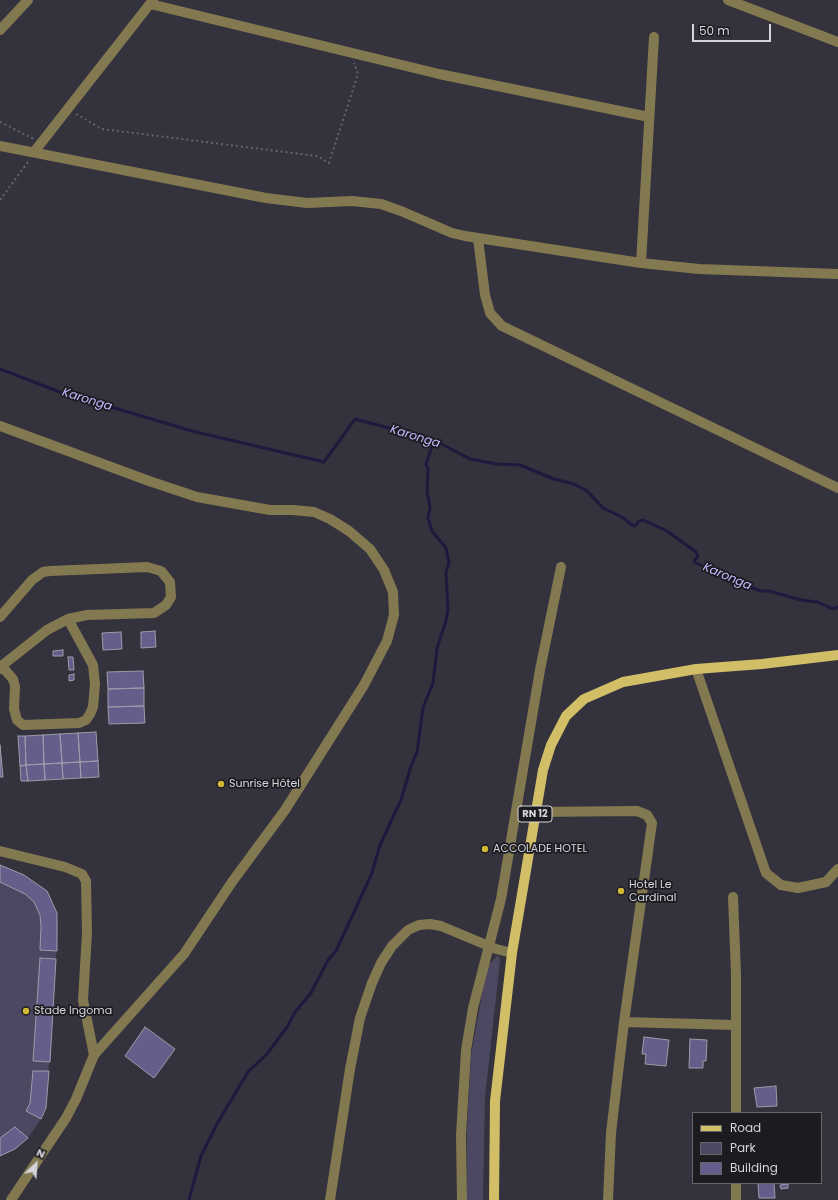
<!DOCTYPE html>
<html>
<head>
<meta charset="utf-8">
<style>
  body { margin:0 }
  #map { position:relative; width:838px; height:1200px; overflow:hidden; background:#34323d; font-family:Poppins,sans-serif }
  canvas { display:block }
  .legend { position:absolute; left:692px; top:1112px; width:130px; height:72px; box-sizing:border-box; background:#1b1b20; border:1px solid #65656b; margin:0; padding:5px 7px; list-style:none; font-size:12px; color:#d4d4db }
  .legend li { display:flex; align-items:center; gap:8px; height:20px }
  .legend b { width:20px; border:1px solid #65656b }
  .north { position:absolute; left:16px; top:1144px; width:40px; height:40px; -webkit-text-stroke:3px #1b1b20; paint-order:stroke; rotate:25deg; font-size:11px; font-weight:700; line-height:16px; text-align:center; color:#d4d4db }
  .north::after { content:''; display:block; margin:auto; width:14px; height:18px; background:#d4d4db; clip-path:polygon(50% 0,100% 100%,50% 72%,0 100%) }
  .scale { position:absolute; left:692px; top:24px; width:79px; height:18px; box-sizing:border-box; border:2px solid #d4d4db; border-top:0; padding-left:5px; font-size:12px; line-height:14px; white-space:nowrap; color:#d4d4db; -webkit-text-stroke:3px #1b1b20; paint-order:stroke }
</style>
</head>
<body>
<div id="map">
<canvas width="838" height="1200"></canvas>
<ul class="legend">
<li><b style="height:5px;background:#d1be67"></b>Road</li>
<li><b style="height:11px;background:#4c4861"></b>Park</li>
<li><b style="height:11px;background:#665e8a"></b>Building</li>
</ul>
<div class="north">N</div>
<div class="scale">50 m</div>
</div>
<script>
const c = document.querySelector('canvas').getContext('2d');
c.lineJoin = 'round';
function paint(path, color) { c.fillStyle = color; c.fill(path, 'evenodd'); }
const poly = rows => new Path2D(rows.map(r => 'M' + r).join(''));
function trace(path, color, width, dash) { c.strokeStyle = color; c.lineWidth = width; c.lineCap = dash ? 'butt' : 'round'; c.setLineDash(dash || []); c.stroke(path); }
function write(font, color, halo, rows, align = 'center') {
  c.font = font + ' Poppins,sans-serif'; c.lineWidth = 3.5; c.setLineDash([]); c.textBaseline = 'middle'; c.strokeStyle = halo; c.fillStyle = color; for (const [text, x, y, turn = 0] of rows) {
    c.save(); c.translate(x, y); c.rotate((+turn || 0) * Math.PI / 180); c.textAlign = isNaN(turn) ? turn : align; if (halo) c.strokeText(text, 0, 0); c.fillText(text, 0, 0); c.restore();
  }
}
paint(poly([
  [0,865,24,875,47,891,57,913,58,928,46,1108,41,1119,28,1138,15,1149,0,1156],
  [497,956,499,956,500,961,485,1097,483,1200,467,1200,467,1129,471,1055,487,967]
]), '#4c4861');
trace(poly([
  [0,369,57,391,192,431,324,462,355,419,434,440,470,459,497,464,520,465,554,479,574,484,587,491,603,508,622,517,632,525,635,526,639,521,643,520,667,531,696,552,698,556,694,561,696,563,749,587,761,591,769,591,801,600,817,602,833,609,838,607],
  [189,1200,201,1156,218,1122,248,1072,267,1054,287,1027,295,1012,311,993,328,960,336,951,372,873,380,845,401,800,411,766,417,752,423,708,433,683,437,648,446,621,448,610,446,572,449,563,446,548,432,531,428,518,430,507,427,492,428,469,426,464,434,440]
]), '#21183d', 3);
const building = poly([
  [155,631,156,647,141,648,141,632,155,631],
  [121,632,122,649,103,650,102,633,121,632],
  [63,650,63,656,53,656,53,651,63,650],
  [68,657,73,657,74,670,69,670,68,657],
  [143,671,144,688,108,689,107,672,143,671],
  [74,674,74,680,69,681,69,675,74,674],
  [144,688,144,706,108,707,108,689,144,688],
  [144,706,145,723,109,724,108,707,144,706],
  [96,732,98,761,80,762,78,733,96,732],
  [78,733,80,762,62,763,60,734,78,733],
  [60,734,62,763,44,764,43,735,60,734],
  [43,735,44,764,26,765,25,736,43,735],
  [18,736,25,736,26,765,20,766,18,736],
  [0,745,3,777,0,777,0,745],
  [98,761,99,777,81,778,80,762,98,761],
  [80,762,81,778,63,779,62,763,80,762],
  [62,763,63,779,45,780,44,764,62,763],
  [44,764,45,780,28,781,26,765,44,764],
  [26,765,28,781,21,781,20,766,26,765],
  [0,865,24,875,47,891,57,913,57,951,40,950,41,926,40,915,34,902,25,894,0,882,0,865],
  [40,958,56,959,50,1062,33,1061,40,958],
  [145,1027,175,1049,154,1078,125,1056,145,1027],
  [644,1037,669,1040,666,1066,645,1064,646,1054,642,1054,644,1037],
  [690,1039,707,1040,706,1061,703,1061,703,1068,689,1068,690,1039],
  [33,1071,49,1071,46,1108,41,1119,26,1111,30,1103,33,1071],
  [776,1086,777,1106,757,1107,754,1088,776,1086],
  [15,1127,28,1138,15,1149,0,1156,0,1138,15,1127],
  [758,1183,774,1183,775,1198,759,1198,758,1183],
  [788,1184,788,1188,781,1189,780,1185,788,1184]
]);
paint(building, '#665e8a');
trace(building, '#9d9ba9', 1);
trace(poly([
  [76,114,102,129,317,156,329,163,358,74,354,63],
  [0,122,34,139],
  [0,200,28,162]
]), '#65646d', 2, [2, 3]);
trace(poly([
  [728,0,838,42],
  [150,4,439,74,649,117],
  [0,30,28,0],
  [0,146,266,198,307,203,352,201,381,204,401,211,452,233,465,236,641,263,699,269,838,274],
  [34,152,153,0],
  [478,238,485,295,490,313,502,326,838,488],
  [641,263,654,37],
  [0,426,149,481,197,497,270,510,293,510,314,512,330,519,349,531,370,549,384,570,393,592,394,615,387,641,364,685,285,810,232,882,184,954,94,1055,76,1099,66,1118,11,1200],
  [0,617,32,580,43,572,50,571,147,567,161,571,170,582,171,597,166,605,154,613,87,615,68,619],
  [0,667,47,630,68,619,93,665,95,684,93,707,90,714,86,720,79,723,23,725,17,720,14,709,15,686,13,679,5,670,0,668],
  [696,669,766,873,781,885,798,888,826,882,838,869],
  [535,812,637,811,647,815,652,823,624,1022,611,1133,608,1200],
  [0,851,65,867,82,874,86,881,87,933,83,1000,94,1055],
  [733,897,736,975,736,1113],
  [624,1022,735,1025],
  [736,1183,736,1200],
  [330,1200,350,1069,360,1018,372,983,381,963,392,946,408,930,419,925,430,924,441,926,496,949,512,953],
  [462,1200,461,1136,466,1050,473,1008,501,899,540,670,561,567]
]), '#827951', 10);
trace(poly([
  [494,1200,495,1101,512,953,543,770,551,745,566,716,584,699,623,682,696,669,762,664,838,655]
]), '#d1be67', 10);
for (const [x, y, r, color] of [
  [221,784,4,"#d1b736"],
  [485,849,4,"#d1b736"],
  [621,891,4,"#d1b736"],
  [26,1011,4,"#d1b736"]
]) { const dot = new Path2D(); dot.arc(x, y, r, 0, 2 * Math.PI); c.fillStyle = color; c.fill(dot); trace(dot, '#1b1b20', 1.5); }
for (const [x, y, w] of [
  [535,814,34]
]) { const box = new Path2D(); box.roundRect(x - w / 2, y - 8, w, 16, 3); c.fillStyle = '#1b1b20'; c.fill(box); trace(box, '#d4d4db', 1); }
write('bold 10px', '#d4d4db', null, [
  ["RN 12",535,814]
]);
write('11px', '#d4d4db', '#1b1b20', [
  ["Sunrise Hôtel",229,784],
  ["ACCOLADE HOTEL",493,849],
  ["Hotel Le",629,885],
  ["Cardinal",629,898],
  ["Stade Ingoma",34,1011]
], 'left');
write('italic 12px', '#c3b8fe', '#1b1b20', [
  ["Karonga",87,400,17],
  ["Karonga",415,437,17],
  ["Karonga",727,577,23]
]);
</script>
</body>
</html>
